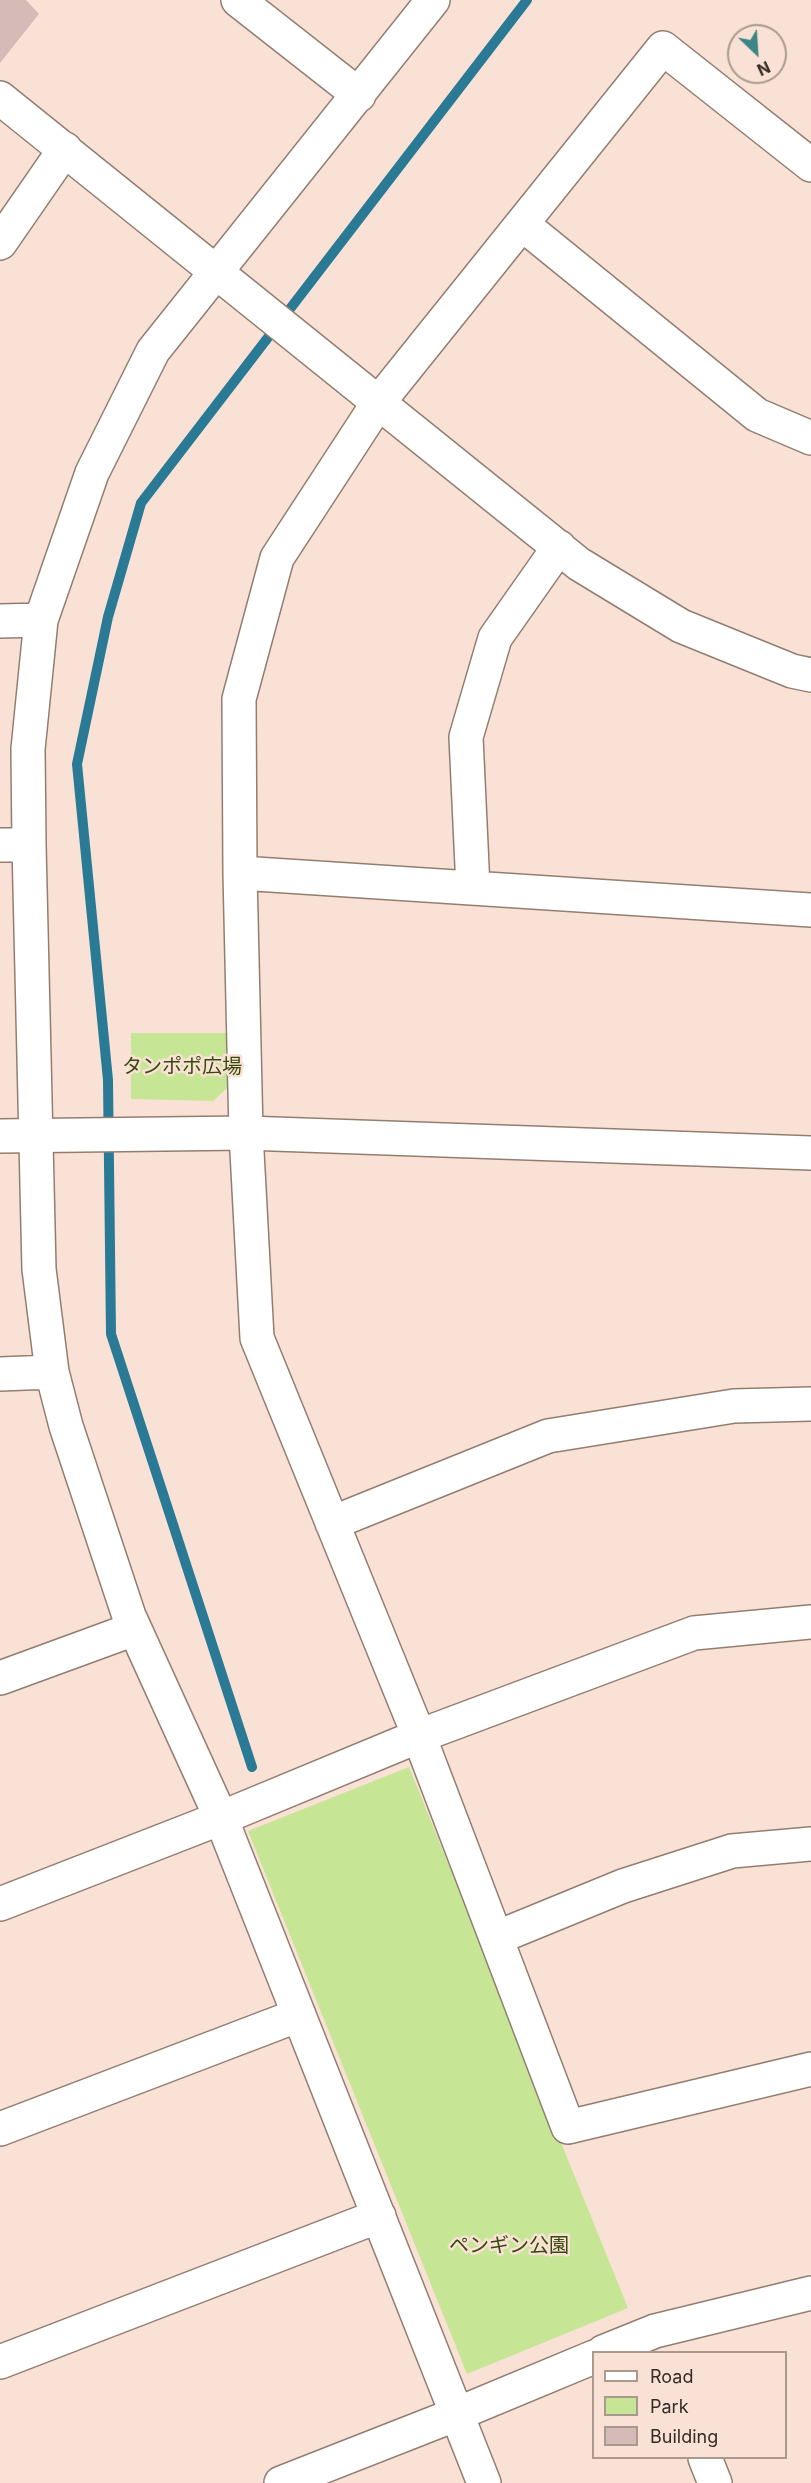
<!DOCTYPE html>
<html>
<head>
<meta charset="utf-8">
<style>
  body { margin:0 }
  #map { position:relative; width:811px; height:2483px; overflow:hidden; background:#f9e2d5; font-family:Inter,sans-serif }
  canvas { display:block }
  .legend { position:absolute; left:592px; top:2351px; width:195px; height:108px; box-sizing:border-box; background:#f9e2d5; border:2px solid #aa998f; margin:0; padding:8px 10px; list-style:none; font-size:18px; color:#342b26 }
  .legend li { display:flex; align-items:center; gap:12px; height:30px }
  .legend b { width:30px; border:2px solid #aa998f }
  .north { position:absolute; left:727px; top:24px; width:60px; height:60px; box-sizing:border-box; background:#f9e2d5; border:2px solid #aa998f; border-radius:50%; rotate:155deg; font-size:16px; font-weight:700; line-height:24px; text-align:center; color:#342b26 }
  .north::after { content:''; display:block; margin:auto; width:21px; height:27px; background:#3d8584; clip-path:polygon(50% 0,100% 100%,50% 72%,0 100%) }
</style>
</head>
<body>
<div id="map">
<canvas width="811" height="2483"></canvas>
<ul class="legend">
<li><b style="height:8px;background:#fff"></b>Road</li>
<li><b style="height:16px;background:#c6e695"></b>Park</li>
<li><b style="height:16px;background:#d5bbb8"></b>Building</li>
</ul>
<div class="north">N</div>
</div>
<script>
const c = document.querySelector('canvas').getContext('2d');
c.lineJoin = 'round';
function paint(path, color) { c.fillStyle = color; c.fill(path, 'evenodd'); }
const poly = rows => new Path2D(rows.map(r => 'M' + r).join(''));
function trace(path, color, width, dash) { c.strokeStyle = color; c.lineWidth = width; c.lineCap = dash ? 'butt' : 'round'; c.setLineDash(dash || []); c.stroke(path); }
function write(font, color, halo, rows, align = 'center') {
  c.font = font + ' Inter,"Noto Sans JP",sans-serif'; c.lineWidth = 5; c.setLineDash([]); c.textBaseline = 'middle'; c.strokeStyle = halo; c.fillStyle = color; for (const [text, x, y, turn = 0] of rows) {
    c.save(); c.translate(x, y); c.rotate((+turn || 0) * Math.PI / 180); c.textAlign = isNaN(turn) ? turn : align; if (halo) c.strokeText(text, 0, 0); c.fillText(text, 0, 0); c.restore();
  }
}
paint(poly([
  [131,1033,231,1033,234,1082,213,1101,131,1099],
  [409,1767,628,2308,467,2374,248,1831]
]), '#c6e695');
trace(poly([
  [252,1767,111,1334,108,1080,77,764,108,617,141,503,527,0]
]), '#2a7995', 10);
paint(poly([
  [0,0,26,0,39,14,0,63]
]), '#d5bbb8');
const street = poly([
  [238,0,359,95],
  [433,0,153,351,92,473,41,620,28,749,29,845,39,1269,52,1372,66,1426,129,1616,221,1818,484,2483],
  [0,98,579,564,681,626,792,671,811,675],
  [811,165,663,48,378,403,277,558,239,699,240,873,246,1133,257,1338,419,1736,568,2127,811,2069],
  [522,224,757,415,811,438],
  [0,243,65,149],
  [0,621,41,620],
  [0,845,29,845],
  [240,873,811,910],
  [473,888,466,737,495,638,559,547],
  [0,1374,52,1372],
  [332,1523,548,1436,734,1406,811,1404],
  [0,1678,134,1629],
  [0,1904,221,1818,419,1736,694,1633,811,1622],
  [496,1938,623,1886,732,1851,811,1844],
  [0,2129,299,2015],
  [603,2352,655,2331,811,2293],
  [0,2362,379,2216],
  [705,2458,715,2483],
  [281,2483,457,2414,594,2357]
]);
const secondary = poly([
  [0,1136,246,1133,811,1153]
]);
trace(street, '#927e71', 36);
trace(secondary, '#927e71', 36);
trace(street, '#fff', 33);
trace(secondary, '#fff', 33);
write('20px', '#374a0d', '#f9e2d5', [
  ["タンポポ広場",182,1067],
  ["ペンギン公園",509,2246]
]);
</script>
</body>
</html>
